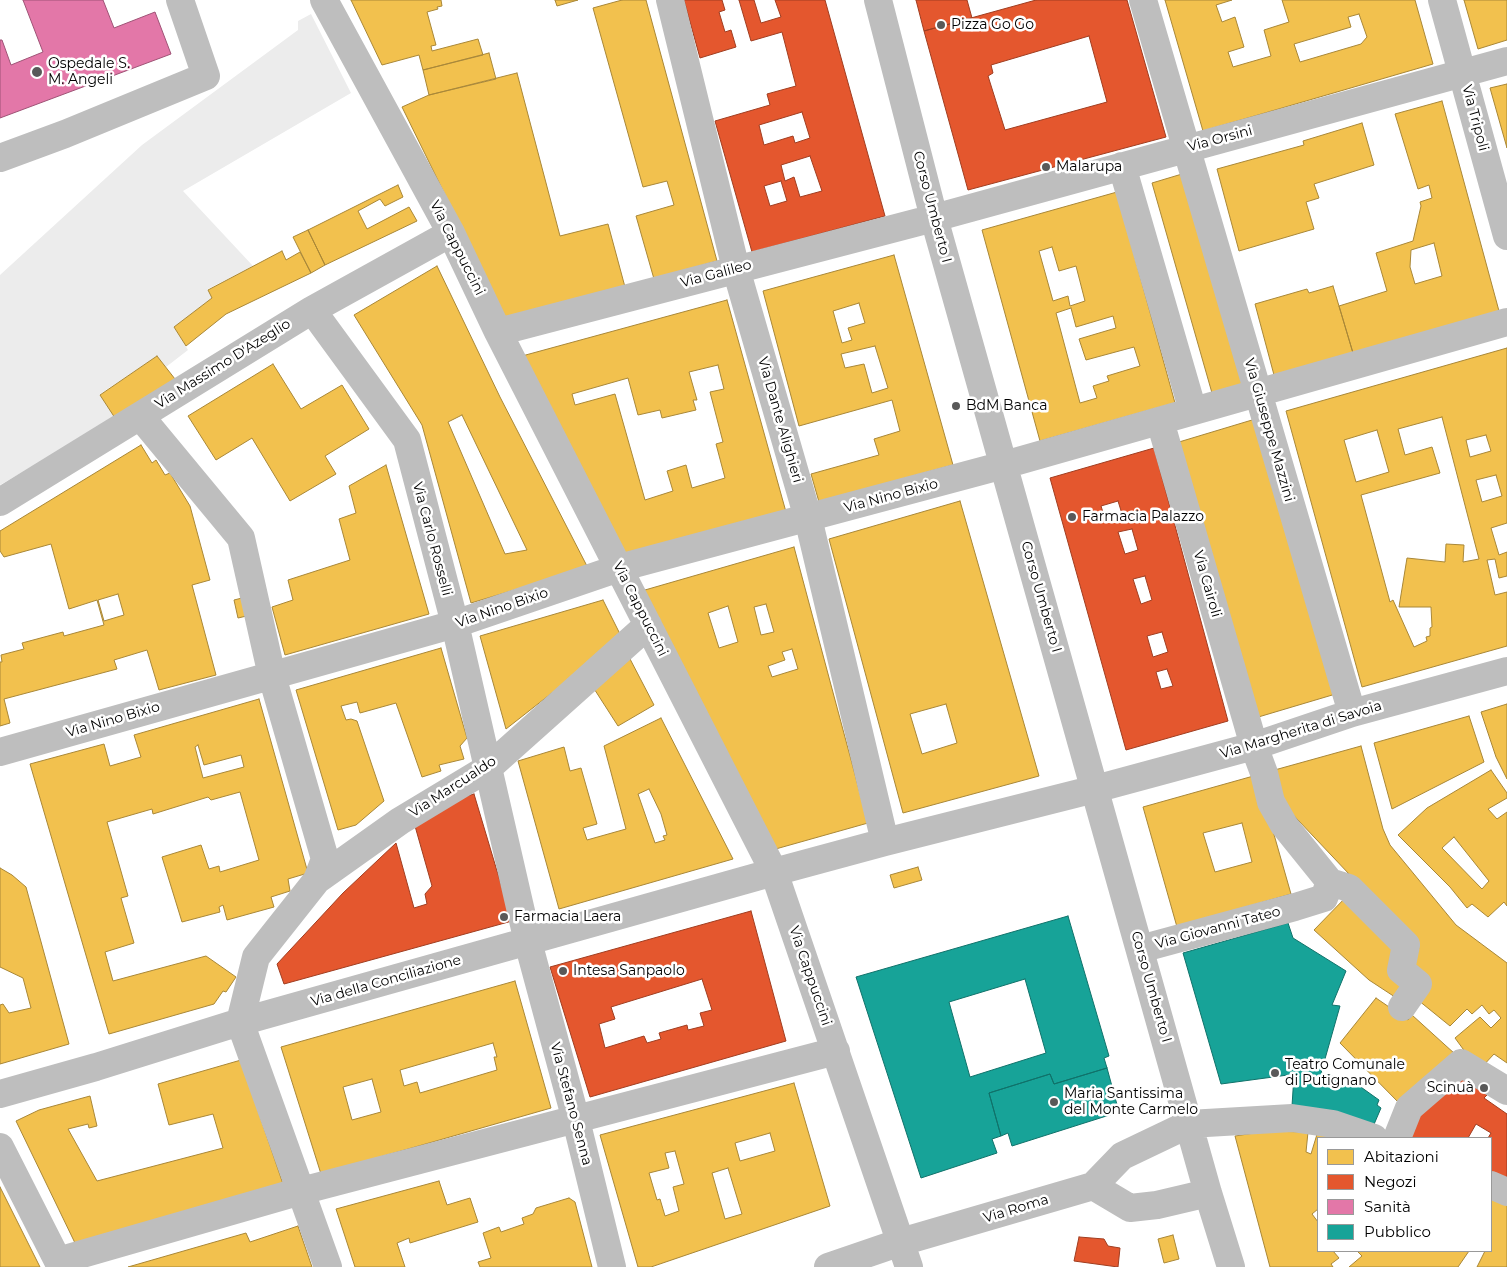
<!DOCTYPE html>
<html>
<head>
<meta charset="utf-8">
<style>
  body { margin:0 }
  #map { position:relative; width:1507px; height:1267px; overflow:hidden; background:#fff; font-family:Montserrat,sans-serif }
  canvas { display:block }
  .legend { position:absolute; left:1317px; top:1137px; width:175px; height:115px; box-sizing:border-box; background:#fff; border:1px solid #999; margin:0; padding:6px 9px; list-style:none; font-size:15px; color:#000 }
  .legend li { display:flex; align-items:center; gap:10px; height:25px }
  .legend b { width:25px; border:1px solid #999 }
</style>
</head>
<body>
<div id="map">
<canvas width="1507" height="1267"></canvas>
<ul class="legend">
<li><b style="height:14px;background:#f2c14e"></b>Abitazioni</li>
<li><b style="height:14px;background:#e4572e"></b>Negozi</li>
<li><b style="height:14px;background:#e377a8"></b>Sanità</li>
<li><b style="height:14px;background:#17a398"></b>Pubblico</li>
</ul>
</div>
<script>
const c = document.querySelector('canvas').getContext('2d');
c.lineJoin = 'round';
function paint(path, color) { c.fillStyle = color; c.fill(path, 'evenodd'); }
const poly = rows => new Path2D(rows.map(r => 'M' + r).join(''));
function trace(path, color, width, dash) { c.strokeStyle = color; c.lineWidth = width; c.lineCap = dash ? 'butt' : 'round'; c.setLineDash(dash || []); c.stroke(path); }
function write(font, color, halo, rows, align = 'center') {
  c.font = font + ' Montserrat,sans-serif'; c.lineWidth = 5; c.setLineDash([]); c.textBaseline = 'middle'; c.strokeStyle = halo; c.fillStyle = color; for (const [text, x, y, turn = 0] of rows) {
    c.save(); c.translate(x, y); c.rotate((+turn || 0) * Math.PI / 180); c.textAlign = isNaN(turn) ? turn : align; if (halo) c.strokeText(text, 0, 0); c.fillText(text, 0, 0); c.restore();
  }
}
paint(poly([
  [311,14,351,93,183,191,253,266,208,289,212,298,174,327,188,350,166,367,157,356,100,394,115,418,0,485,0,275,142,145,298,30,298,21]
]), '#ececec');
const homes = poly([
  [351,0,441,0,442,6,437,7,438,9,427,12,436,45,431,46,432,51,478,39,483,55,423,70,419,55,382,65,351,0],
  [555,0,578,0,557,6,555,0],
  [622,0,646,0,717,261,654,279,636,216,674,205,667,181,643,187,593,8,622,0],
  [1165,0,1232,0,1216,5,1222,22,1235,17,1244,47,1228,52,1233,67,1271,56,1264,30,1289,22,1282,0,1415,0,1433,64,1203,131,1165,0],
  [1359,14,1367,37,1361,44,1300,62,1294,44,1351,27,1348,17,1359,14],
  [1464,0,1507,0,1507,40,1478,49,1464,0],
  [489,53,496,79,429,95,423,70,489,53],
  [517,73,560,236,608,224,625,287,506,319,402,107,429,95,517,73],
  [1507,84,1507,148,1490,88,1507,84],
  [1442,101,1499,311,1353,353,1339,306,1387,291,1376,253,1413,241,1421,206,1420,202,1432,198,1429,185,1418,189,1395,114,1442,101],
  [1434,243,1442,276,1415,284,1410,267,1411,250,1434,243],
  [1362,123,1374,165,1314,184,1319,198,1306,202,1314,229,1239,251,1217,169,1304,145,1303,141,1362,123],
  [1192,171,1251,383,1212,393,1152,183,1192,171],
  [398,185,403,197,385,206,380,199,358,211,367,229,409,207,417,221,325,265,308,230,398,185],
  [1117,192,1175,403,1040,441,982,230,1117,192],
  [1052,247,1059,271,1076,266,1085,301,1070,306,1068,296,1053,301,1039,251,1052,247],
  [1071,308,1076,327,1113,316,1116,328,1079,339,1086,360,1134,347,1140,366,1107,376,1109,381,1093,386,1097,398,1080,403,1056,313,1071,308],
  [308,230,325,265,311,273,293,237,308,230],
  [282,251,286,260,300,252,311,273,226,314,186,346,174,327,212,298,208,290,282,251],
  [894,255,953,465,819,502,811,474,879,455,874,439,900,431,892,400,799,426,763,291,894,255],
  [859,303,865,323,848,328,852,340,842,343,833,311,859,303],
  [875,346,888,388,872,393,864,364,845,368,841,354,875,346],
  [437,266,500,397,588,568,471,603,422,425,354,315,437,266],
  [462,415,527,550,505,554,448,422,462,415],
  [1333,286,1353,353,1274,375,1255,304,1307,289,1309,293,1333,286],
  [727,300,786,512,621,559,522,356,727,300],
  [718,365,724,389,710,392,723,442,716,444,725,478,692,488,686,465,667,471,673,491,645,500,615,394,575,405,572,394,628,378,638,415,660,410,662,418,696,410,693,400,697,400,689,372,718,365],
  [1507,348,1507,523,1491,528,1499,555,1507,552,1507,576,1499,578,1495,559,1487,560,1495,595,1507,592,1507,646,1362,687,1286,411,1507,348],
  [1442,417,1479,559,1463,562,1464,545,1446,544,1445,562,1407,558,1399,607,1431,607,1432,627,1430,628,1430,636,1426,637,1427,641,1414,647,1393,600,1390,602,1361,495,1440,473,1432,447,1405,455,1398,429,1442,417],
  [1377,430,1389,472,1356,482,1344,440,1377,430],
  [1486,435,1491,451,1470,457,1466,440,1486,435],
  [1496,475,1502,496,1482,502,1476,480,1496,475],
  [157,356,175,379,115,418,100,395,157,356],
  [273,364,301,409,342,385,369,429,325,456,336,474,290,501,252,438,216,460,188,416,273,364],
  [1262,417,1339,693,1255,718,1179,442,1262,417],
  [141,445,152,463,156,460,165,475,170,473,190,506,210,580,192,585,216,675,159,690,147,650,114,660,117,669,4,699,10,723,0,726,0,662,2,662,1,655,24,649,22,643,63,632,64,636,104,625,97,600,69,609,51,544,4,557,0,551,0,531,141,445],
  [118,594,124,615,104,621,98,600,118,594],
  [386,465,429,614,285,655,272,607,293,600,288,580,350,560,339,519,356,513,349,486,386,465],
  [960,501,1039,776,903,813,829,539,960,501],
  [946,704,957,743,922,754,910,714,946,704],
  [794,547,868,823,765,852,638,592,794,547],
  [766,604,774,632,761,635,754,607,766,604],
  [728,606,738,642,719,648,708,613,728,606],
  [792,649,798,669,772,677,768,666,785,660,782,652,792,649],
  [246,597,251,615,238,618,234,600,246,597],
  [603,600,622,638,506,729,480,636,603,600],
  [441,648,467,738,460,746,464,759,439,765,441,771,422,777,396,703,360,713,357,702,341,706,346,720,351,719,357,721,384,801,356,825,338,830,296,690,441,648],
  [629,657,654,705,618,726,591,684,629,657],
  [259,699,308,873,288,879,290,891,271,897,274,907,227,920,223,905,219,907,220,912,182,922,162,857,201,845,209,869,219,866,220,872,259,860,240,792,211,800,208,797,153,814,152,809,107,822,128,896,121,898,134,943,105,952,113,981,206,956,236,977,226,992,223,991,214,1004,109,1034,30,764,104,744,110,766,141,757,134,735,259,699],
  [198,745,204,765,241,755,244,767,203,778,195,747,198,745],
  [1507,704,1507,779,1496,757,1481,712,1507,704],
  [1469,716,1484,762,1392,809,1374,743,1469,716],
  [661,718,733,859,559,909,518,761,564,747,570,771,581,768,597,824,583,828,587,840,626,829,604,746,661,718],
  [649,789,661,814,667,835,663,836,665,840,655,843,638,794,649,789],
  [1361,746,1383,829,1390,845,1456,925,1507,963,1507,1063,1494,1054,1481,1068,1466,1053,1455,1038,1480,1017,1491,1028,1501,1018,1494,1010,1489,1014,1482,1005,1472,1014,1467,1009,1450,1026,1413,996,1408,963,1419,948,1280,801,1271,771,1361,746],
  [1491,770,1507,793,1507,798,1488,809,1497,819,1507,812,1507,906,1504,902,1488,917,1472,904,1467,908,1450,887,1398,835,1427,808,1491,770],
  [1454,837,1489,881,1482,889,1442,848,1454,837],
  [1257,775,1291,894,1177,927,1143,807,1257,775],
  [1242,823,1252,862,1215,872,1203,833,1242,823],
  [918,867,922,880,894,888,890,875,918,867],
  [0,868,12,875,26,887,69,1044,0,1064,0,1005,3,1004,9,1013,31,1008,23,978,0,967,0,868],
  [1349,894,1401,950,1410,982,1398,999,1369,980,1314,930,1349,894],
  [515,981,551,1108,321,1174,281,1047,515,981],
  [493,1043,497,1057,494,1057,497,1070,420,1093,417,1082,404,1086,400,1070,493,1043],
  [372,1079,381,1112,352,1120,343,1087,372,1079],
  [1376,998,1408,1020,1412,1015,1455,1054,1399,1103,1340,1043,1376,998],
  [241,1060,283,1184,75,1243,16,1121,39,1110,90,1096,97,1126,89,1128,88,1124,68,1129,97,1181,223,1148,213,1114,169,1125,158,1084,241,1060],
  [794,1083,830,1206,651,1267,638,1267,600,1135,794,1083],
  [770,1133,775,1151,740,1161,735,1143,770,1133],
  [675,1151,684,1184,673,1187,679,1211,665,1216,660,1199,657,1200,649,1173,669,1168,665,1153,675,1151],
  [728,1168,742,1214,725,1219,712,1173,728,1168],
  [1267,1131,1308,1132,1306,1152,1311,1154,1318,1131,1341,1138,1318,1138,1318,1209,1312,1214,1318,1222,1318,1251,1333,1251,1339,1258,1331,1264,1333,1267,1270,1267,1235,1136,1267,1131],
  [439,1181,447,1205,470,1198,478,1222,410,1243,409,1238,397,1243,405,1267,355,1267,336,1209,439,1181],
  [0,1187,40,1267,0,1267,0,1187],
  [569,1198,575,1202,592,1267,480,1267,478,1262,491,1258,483,1233,499,1227,501,1232,524,1224,522,1218,533,1214,536,1208,569,1198],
  [1491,1198,1507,1205,1507,1267,1477,1267,1485,1251,1491,1251,1491,1198],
  [298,1226,312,1267,128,1267,246,1233,250,1242,298,1226],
  [1173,1235,1179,1259,1164,1263,1158,1239,1173,1235],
  [1357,1251,1469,1251,1458,1267,1349,1267,1362,1256,1357,1251]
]);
paint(homes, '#f2c14e');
trace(homes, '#a98737', 1);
const shops = poly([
  [684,0,722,0,725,10,719,12,725,32,731,30,736,47,700,58,684,0],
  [739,0,754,0,761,23,781,17,775,0,825,0,885,216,752,252,715,121,770,105,767,94,796,86,782,32,751,41,739,0],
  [802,112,810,138,795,143,793,136,764,145,759,125,802,112],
  [810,156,822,191,800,197,794,177,785,181,781,165,810,156],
  [781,181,787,201,770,206,764,186,781,181],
  [916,0,967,0,972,18,924,31,916,0],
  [1036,0,1127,0,1166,137,968,190,924,31,1036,0],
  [1089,36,1107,102,1005,130,988,76,993,73,991,65,1089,36],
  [1154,448,1228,721,1126,750,1050,478,1154,448],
  [1118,501,1123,517,1106,522,1101,506,1118,501],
  [1132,529,1138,550,1125,554,1118,532,1132,529],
  [1145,576,1152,600,1141,604,1133,579,1145,576],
  [1162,632,1168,652,1153,657,1147,636,1162,632],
  [1167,669,1173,686,1161,689,1156,672,1167,669],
  [474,794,512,921,284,984,277,964,343,893,396,843,414,908,427,904,425,894,432,886,415,826,438,804,474,794],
  [751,911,786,1041,590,1097,550,967,751,911],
  [702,979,712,1010,700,1013,704,1026,688,1030,687,1025,659,1033,661,1039,647,1043,644,1036,605,1048,599,1024,615,1019,611,1007,702,979],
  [1461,1067,1491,1091,1484,1098,1507,1114,1507,1182,1491,1175,1491,1138,1488,1138,1491,1133,1476,1124,1468,1138,1406,1138,1420,1114,1461,1067],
  [1079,1237,1104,1239,1108,1246,1120,1248,1118,1267,1074,1261,1079,1237]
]);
paint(shops, '#e4572e');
trace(shops, '#a03d20', 1);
const health = poly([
  [23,0,103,0,114,28,155,12,171,54,0,118,0,40,2,40,11,65,43,52,23,0]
]);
paint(health, '#e377a8');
trace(health, '#9f5376', 1);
const public = poly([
  [1068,916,1109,1056,1104,1058,1107,1068,1054,1084,1050,1074,989,1093,1001,1136,992,1139,997,1153,921,1178,856,977,1068,916],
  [1025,979,1046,1053,970,1077,949,1002,1025,979],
  [1288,923,1293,938,1346,971,1332,1005,1340,1006,1321,1073,1351,1080,1379,1100,1377,1105,1381,1108,1372,1129,1292,1106,1294,1075,1288,1075,1221,1084,1183,953,1288,923],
  [1107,1068,1119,1112,1012,1146,1008,1133,1001,1136,989,1093,1050,1074,1054,1084,1107,1068]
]);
paint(public, '#17a398');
trace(public, '#10726a', 1);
trace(poly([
  [324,0,451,233,498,332,774,872,909,1267],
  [670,0,736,269,808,518,885,842],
  [878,0,934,218,1208,1193,1231,1267],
  [1143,0,1352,713],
  [1442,0,1507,236],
  [0,158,65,134,206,76,180,0],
  [1122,166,1193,411],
  [312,310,407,440,455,624,528,942,576,1120,612,1267],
  [498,332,934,218,1507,61],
  [140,416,241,538,272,676,325,859,317,880,256,957,240,1022,328,1267],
  [0,502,312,310,451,233],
  [0,752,455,624,619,568,1004,465,1507,322],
  [317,880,400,821,488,768,648,625],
  [1330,882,1349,888,1406,945,1401,970,1418,984,1402,1007],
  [1140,949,1295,907,1324,898,1330,882,1284,825,1271,802,1264,773,1254,746,1160,421],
  [0,1094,96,1067,240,1022,774,872,885,842,1095,789,1254,746,1352,713,1507,671],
  [1397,1138,1409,1108,1461,1063,1507,1091],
  [0,1147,61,1267],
  [1491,1185,1507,1192],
  [1093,1186,1130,1208,1157,1205,1208,1193],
  [58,1261,301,1191,836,1051],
  [828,1267,901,1242,1093,1186,1122,1156,1189,1124,1292,1118,1333,1124,1374,1138]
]), '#bebebe', 28);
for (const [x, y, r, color] of [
  [941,25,5,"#595959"],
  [37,72,6,"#595959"],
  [1046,167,5,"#595959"],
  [956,406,5,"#595959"],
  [1072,517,5,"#595959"],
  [504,917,5,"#595959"],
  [563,971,5,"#595959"],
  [1275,1073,5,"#595959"],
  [1484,1088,5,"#595959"],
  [1054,1102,5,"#595959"]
]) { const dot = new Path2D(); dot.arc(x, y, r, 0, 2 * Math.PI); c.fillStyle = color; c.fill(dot); trace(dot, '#fff', 2); }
write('14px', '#000', '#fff', [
  ["Pizza Go Go",951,25],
  ["Ospedale S.",48,64],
  ["M. Angeli",48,80],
  ["Malarupa",1056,167],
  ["BdM Banca",966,406],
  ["Farmacia Palazzo",1082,517],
  ["Farmacia Laera",514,917],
  ["Intesa Sanpaolo",573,971],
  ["Teatro Comunale",1285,1065],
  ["di Putignano",1285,1081],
  ["Scinuà",1474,1088,"right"],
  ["Maria Santissima",1064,1094],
  ["del Monte Carmelo",1064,1110]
], 'left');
write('14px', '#000', '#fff', [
  ["Via Tripoli",1475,118,75],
  ["Via Orsini",1220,139,-15],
  ["Corso Umberto I",932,207,75],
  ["Via Cappuccini",457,248,63],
  ["Via Galileo",716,274,-15],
  ["Via Massimo D'Azeglio",223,364,-32],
  ["Via Dante Alighieri",780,420,74],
  ["Via Giuseppe Mazzini",1269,430,74],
  ["Via Nino Bixio",891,496,-15],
  ["Via Carlo Rosselli",432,539,75],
  ["Via Cairoli",1207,584,74],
  ["Corso Umberto I",1041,597,74],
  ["Via Nino Bixio",502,608,-19],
  ["Via Cappuccini",640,609,63],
  ["Via Nino Bixio",113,720,-16],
  ["Via Margherita di Savoia",1301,730,-17],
  ["Via Marcualdo",453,787,-33],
  ["Via Giovanni Tateo",1218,928,-15],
  ["Via Cappuccini",810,976,71],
  ["Via della Conciliazione",386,981,-16],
  ["Corso Umberto I",1151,987,74],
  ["Via Stefano Senna",571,1104,75],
  ["Via Roma",1016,1209,-17]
]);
</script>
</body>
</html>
